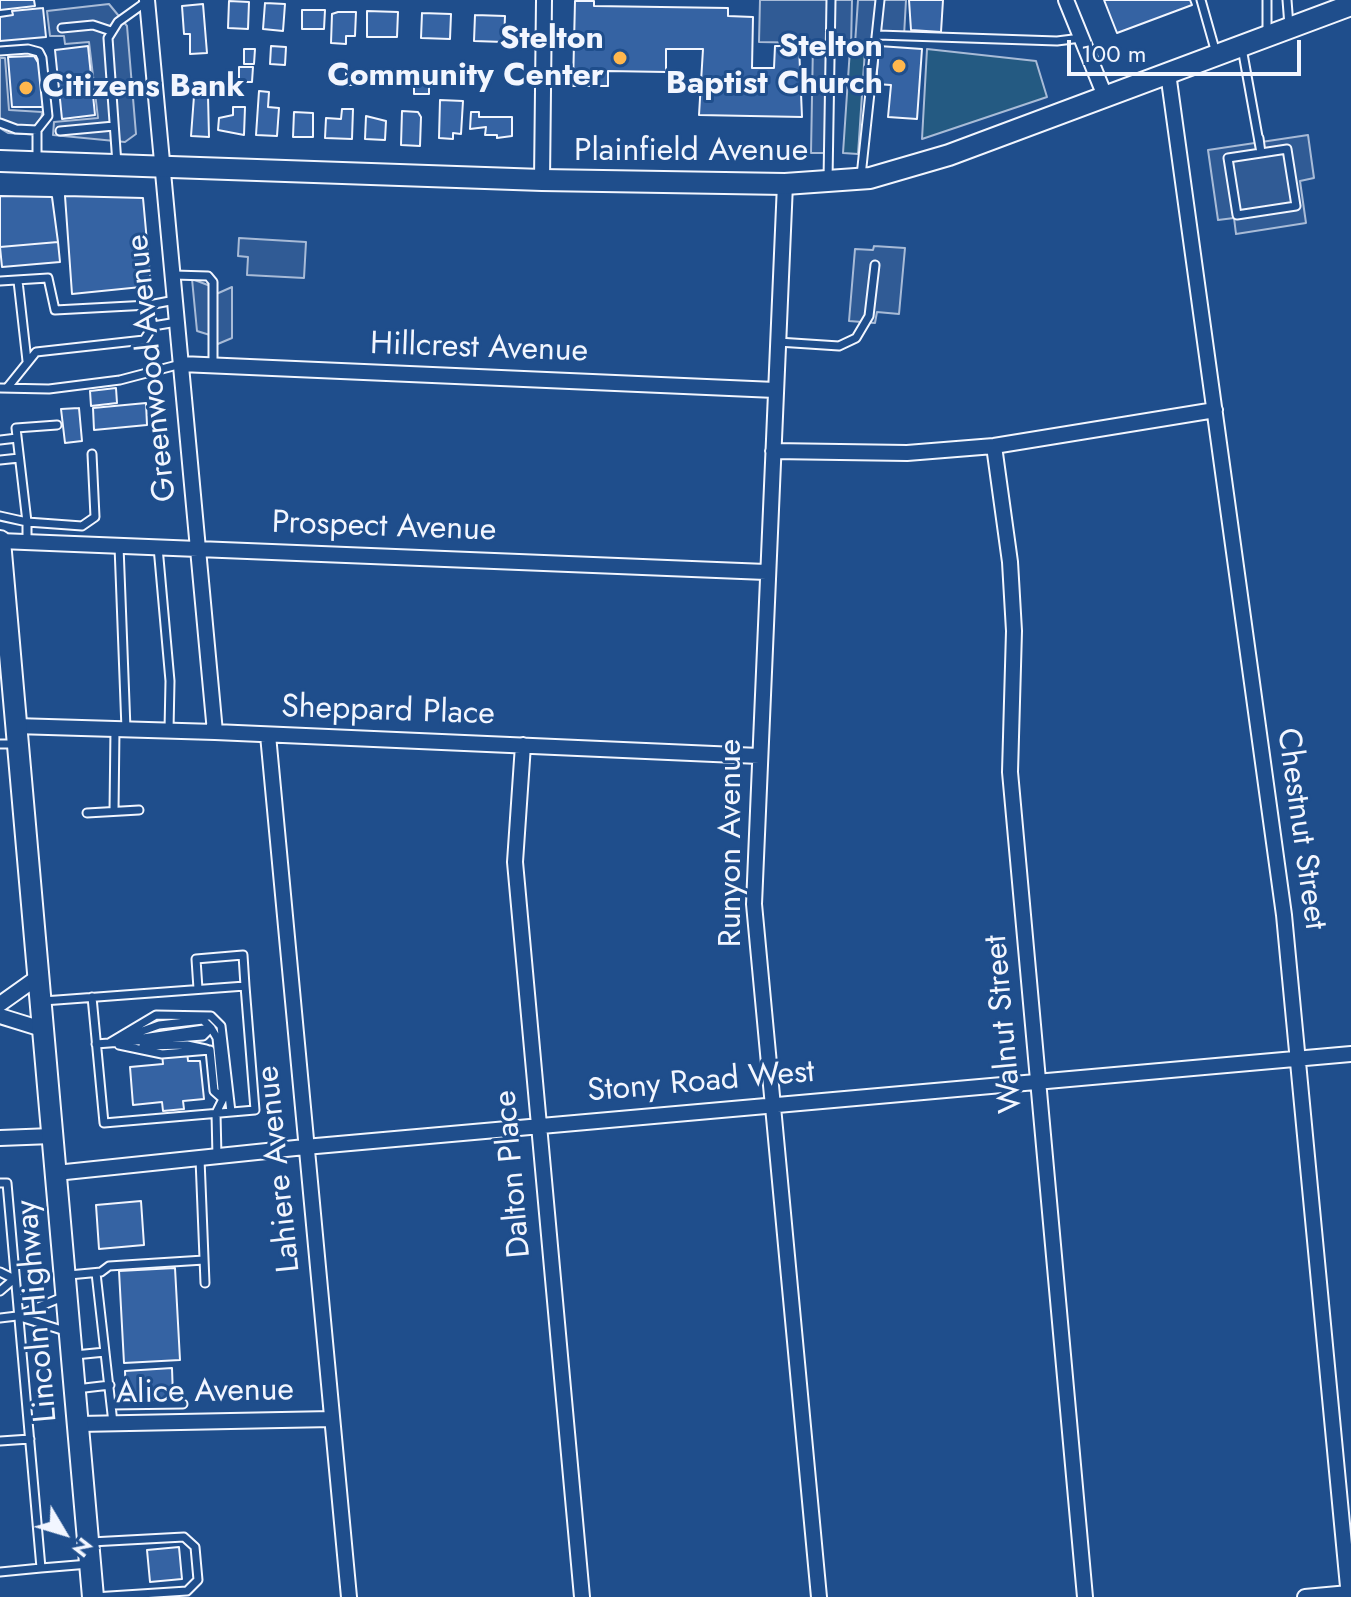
<!DOCTYPE html>
<html>
<head>
<meta charset="utf-8">
<style>
  body { margin:0 }
  #map { position:relative; width:1351px; height:1597px; overflow:hidden; background:#1f4e8c; font-family:Jost,sans-serif }
  canvas { display:block }
  .north { position:absolute; left:24px; top:1493px; width:80px; height:80px; -webkit-text-stroke:6px #1f4e8c; paint-order:stroke; rotate:128deg; font-size:22px; font-weight:700; line-height:32px; text-align:center; color:#f2f6ff }
  .north::after { content:''; display:block; margin:auto; width:28px; height:36px; background:#f2f6ff; clip-path:polygon(50% 0,100% 100%,50% 72%,0 100%) }
  .scale { position:absolute; left:1067px; top:40px; width:234px; height:36px; box-sizing:border-box; border:4px solid #f2f6ff; border-top:0; padding-left:10px; font-size:24px; line-height:28px; white-space:nowrap; color:#f2f6ff; -webkit-text-stroke:6px #1f4e8c; paint-order:stroke }
</style>
</head>
<body>
<div id="map">
<canvas width="1351" height="1597"></canvas>
<div class="north">N</div>
<div class="scale">100 m</div>
</div>
<script>
const c = document.querySelector('canvas').getContext('2d');
c.lineJoin = 'round';
function paint(path, color) { c.fillStyle = color; c.fill(path, 'evenodd'); }
const poly = rows => new Path2D(rows.map(r => 'M' + r).join(''));
function trace(path, color, width, dash) { c.strokeStyle = color; c.lineWidth = width; c.lineCap = dash ? 'butt' : 'round'; c.setLineDash(dash || []); c.stroke(path); }
function write(font, color, halo, rows, align = 'center') {
  c.font = font + ' Jost,sans-serif'; c.lineWidth = 6; c.setLineDash([]); c.textBaseline = 'middle'; c.strokeStyle = halo; c.fillStyle = color; for (const [text, x, y, turn = 0] of rows) {
    c.save(); c.translate(x, y); c.rotate((+turn || 0) * Math.PI / 180); c.textAlign = isNaN(turn) ? turn : align; if (halo) c.strokeText(text, 0, 0); c.fillText(text, 0, 0); c.restore();
  }
}
const green = poly([
  [850,49,865,50,858,154,843,153,850,49],
  [927,49,1036,61,1047,97,922,139,927,49]
]);
paint(green, '#245a82');
trace(green, '#a8bbd7', 2);
const parking = poly([
  [760,0,852,0,851,49,831,48,829,153,811,153,813,43,759,42,760,0],
  [858,0,906,0,904,36,879,35,874,45,855,44,858,0],
  [109,4,127,26,136,134,125,142,53,135,54,122,98,118,89,42,65,44,64,36,50,36,47,11,109,4],
  [0,58,5,58,9,110,42,112,40,135,8,133,0,128,0,58],
  [1308,135,1314,178,1300,181,1306,223,1236,234,1234,218,1218,220,1208,150,1308,135],
  [239,238,306,242,304,278,247,275,248,257,238,256,239,238],
  [874,246,905,248,899,314,877,312,875,323,849,321,855,249,873,250,874,246],
  [192,279,213,287,214,295,232,287,232,338,213,346,213,336,197,331,192,279]
]);
paint(parking, '#305b95');
trace(parking, '#a8bbd7', 2);
const building = poly([
  [0,0,34,0,35,6,0,10,0,0],
  [909,0,943,0,941,32,911,30,909,0],
  [1104,0,1190,0,1192,5,1117,33,1104,0],
  [229,1,249,2,248,29,228,28,229,1],
  [575,1,594,1,594,6,728,8,728,16,753,17,752,68,774,68,775,46,799,46,802,117,699,115,703,49,666,49,666,72,608,71,608,86,573,86,575,1],
  [265,3,285,4,283,31,263,29,265,3],
  [203,4,207,53,190,54,190,34,184,34,182,6,203,4],
  [43,8,46,37,0,41,0,17,13,15,12,11,43,8],
  [302,10,325,10,324,29,302,29,302,10],
  [367,11,398,12,397,37,367,37,367,11],
  [338,12,356,12,355,36,346,36,346,44,331,43,332,14,338,12],
  [422,13,451,14,450,39,421,38,422,13],
  [475,15,505,16,504,42,474,41,475,15],
  [88,46,95,115,62,119,55,50,88,46],
  [271,46,286,47,285,65,270,64,271,46],
  [879,46,922,49,917,119,888,117,891,85,876,84,879,46],
  [244,49,255,49,254,64,244,64,244,49],
  [34,56,39,64,43,107,12,107,8,57,34,56],
  [239,67,253,67,252,82,239,82,239,67],
  [346,72,360,72,360,85,346,85,346,72],
  [414,78,429,78,429,94,414,94,414,78],
  [259,91,269,92,268,107,279,108,277,136,256,135,259,91],
  [194,96,208,96,209,137,191,136,194,96],
  [440,100,463,101,461,134,453,133,453,139,439,138,440,100],
  [233,107,245,107,244,135,218,130,219,118,233,115,233,107],
  [342,109,353,109,352,139,325,138,326,118,341,119,342,109],
  [402,111,418,112,421,117,420,146,401,145,402,111],
  [294,112,313,113,313,137,293,137,294,112],
  [471,112,479,112,479,117,512,117,512,136,497,138,497,135,485,135,486,127,470,129,471,112],
  [366,116,386,121,385,140,365,139,366,116],
  [0,196,52,197,58,242,0,247,0,196],
  [65,196,143,198,151,286,72,294,65,196],
  [58,242,60,262,2,267,0,247,58,242],
  [116,388,117,403,91,406,90,391,116,388],
  [146,403,147,425,94,430,93,408,146,403],
  [79,408,82,441,65,443,61,409,79,408],
  [184,1020,188,1061,200,1061,204,1099,183,1101,184,1109,163,1111,162,1102,133,1105,130,1067,163,1064,159,1022,184,1020],
  [141,1201,144,1245,99,1249,96,1205,141,1201],
  [175,1268,180,1360,124,1363,119,1271,175,1268],
  [172,1368,173,1397,126,1399,125,1371,172,1368],
  [179,1547,182,1579,150,1582,147,1550,179,1547]
]);
paint(building, '#3563a3');
trace(building, '#f2f6ff', 2);
const lane = poly([
  [1201,0,1216,53],
  [1267,0,1267,34],
  [1287,0,1289,26],
  [62,28,93,25,111,31],
  [878,35,1057,41,1081,38],
  [1242,48,1261,153,1228,158,1237,215,1296,206,1287,149,1261,153,1259,138],
  [0,51,28,49,39,52,42,58,48,116,37,130],
  [0,123,16,129,37,130,37,161],
  [60,131,114,126],
  [117,164,108,38,118,22,146,2],
  [861,176,880,0],
  [828,180,831,0],
  [174,275,208,276,213,282,213,365],
  [0,281,48,278,55,310,149,305],
  [18,281,27,361],
  [153,326,177,322],
  [778,342,839,346,856,338,869,316,875,265],
  [0,388,49,389,120,380,181,364],
  [7,388,36,352,144,340,153,326,149,305,175,300],
  [57,425,16,428,27,522,82,526,95,517,92,454],
  [0,440,17,438],
  [0,460,19,458],
  [0,516,27,522,27,543],
  [119,546,126,729],
  [158,547,170,681,169,730],
  [0,744,14,744],
  [114,811,115,729],
  [87,813,139,810],
  [92,997,104,1123,255,1110,245,986],
  [42,1001,57,1000,245,986,243,955,196,959,198,989],
  [203,1020,211,1028,203,1036,109,1043,159,1025,203,1020],
  [109,1043,211,1028,217,1038,223,1099,216,1113,217,1157],
  [96,1044,109,1043,156,1015,211,1016,221,1026,231,1112],
  [119,1045,162,1054,210,1050,214,1091,222,1098],
  [143,1046,187,1045,206,1049],
  [200,1159,205,1283],
  [0,1183,7,1183,41,1568,89,1564],
  [0,1272,14,1279],
  [96,1273,113,1423],
  [69,1275,101,1272,109,1266,204,1260],
  [0,1291,14,1279],
  [65,1296,17,1316,65,1331],
  [0,1318,17,1316],
  [75,1355,105,1352],
  [76,1389,110,1385],
  [111,1405,183,1404],
  [0,1441,30,1439],
  [91,1542,184,1537,195,1547,198,1580,187,1591,94,1597],
  [0,1572,41,1568]
]);
const street = poly([
  [147,0,215,732],
  [1066,0,1105,96],
  [1168,73,1284,915,1349,1597],
  [542,180,544,0],
  [785,184,754,904,819,1597],
  [181,364,775,390],
  [994,446,1010,562,1014,631,1010,772,1085,1597],
  [773,451,907,453,994,446,1215,410],
  [0,541,766,572],
  [15,726,215,732,759,756],
  [268,735,349,1597],
  [523,745,515,862,582,1597],
  [0,1004,38,977],
  [0,1016,42,1029],
  [0,1138,52,1136],
  [56,1173,305,1147,1351,1054],
  [79,1424,332,1419],
  [1305,1597,1349,1593]
]);
const secondary = poly([
  [0,161,542,180,785,184,870,178,949,155,1351,5],
  [0,541,93,1597]
]);
trace(lane, '#f2f6ff', 11);
trace(street, '#f2f6ff', 18);
trace(secondary, '#f2f6ff', 24);
trace(lane, '#1f4e8c', 7);
trace(street, '#1f4e8c', 14);
trace(secondary, '#1f4e8c', 20);
for (const [x, y, r, color] of [
  [620,58,8,"#ffb74d"],
  [899,66,8,"#ffb74d"],
  [26,88,8,"#ffb74d"]
]) { const dot = new Path2D(); dot.arc(x, y, r, 0, 2 * Math.PI); c.fillStyle = color; c.fill(dot); trace(dot, '#1f4e8c', 3); }
write('bold 32px', '#f2f6ff', '#1f4e8c', [
  ["Stelton",604,40],
  ["Community Center",604,77],
  ["Stelton",883,48],
  ["Baptist Church",883,85],
  ["Citizens Bank",42,88,"left"]
], 'right');
write('32px', '#f2f6ff', '#1f4e8c', [
  ["Plainfield Avenue",691,152],
  ["Hillcrest Avenue",479,349,2],
  ["Greenwood Avenue",153,368,-96],
  ["Prospect Avenue",384,528,2],
  ["Sheppard Place",388,712,2],
  ["Chestnut Street",1300,829,82],
  ["Runyon Avenue",732,843,-90],
  ["Walnut Street",1005,1024,-95],
  ["Stony Road West",701,1083,-5],
  ["Lahiere Avenue",280,1169,-96],
  ["Dalton Place",514,1174,-95],
  ["Lincoln Highway",38,1311,-95],
  ["Alice Avenue",205,1393,-1]
]);
</script>
</body>
</html>
